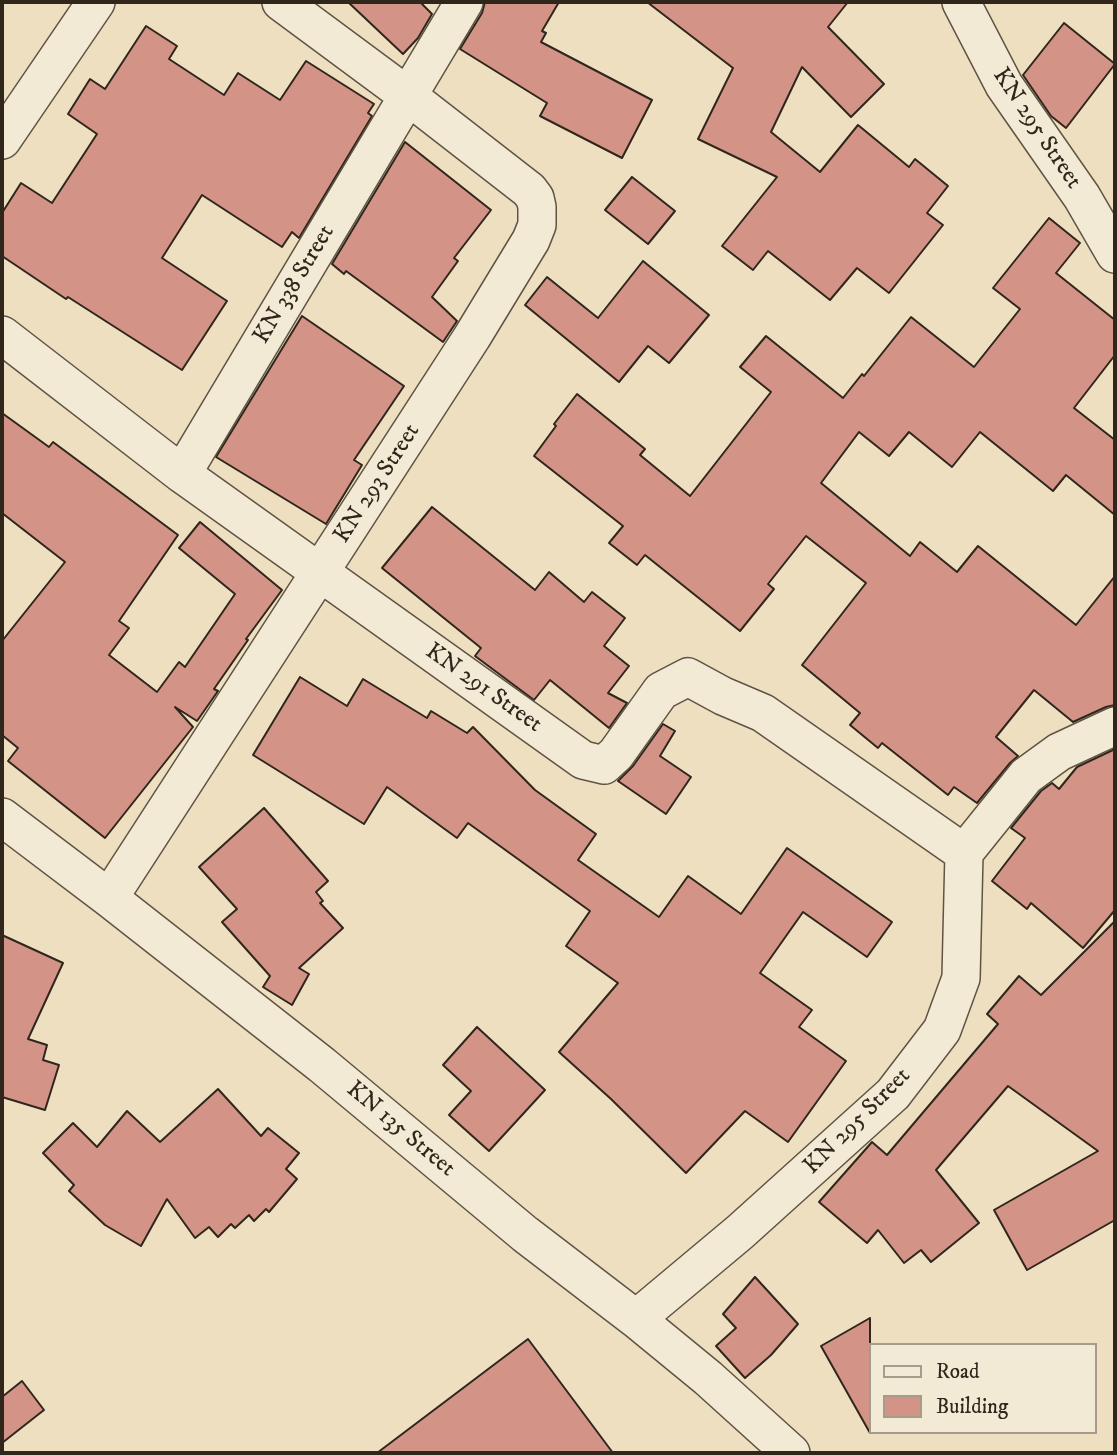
<!DOCTYPE html>
<html>
<head>
<meta charset="utf-8">
<style>
  body { margin:0 }
  #map { position:relative; width:1117px; height:1455px; overflow:hidden; background:#eddfc0; font-family:"IM FELL DW Pica",serif }
  canvas { display:block }
  .frame { position:absolute; inset:0; border:4px solid #30261b; pointer-events:none }
  .legend { position:absolute; left:869px; top:1343px; width:228px; height:91px; box-sizing:border-box; background:#f3ead6; border:2px solid #a59c8b; margin:0; padding:9px 12px; list-style:none; font-size:21px; color:#30261b }
  .legend li { display:flex; align-items:center; gap:14px; height:35px }
  .legend b { width:35px; border:2px solid #a59c8b }
</style>
</head>
<body>
<div id="map">
<canvas width="1117" height="1455"></canvas>
<div class="frame"></div>
<ul class="legend">
<li><b style="height:9px;background:#f3ead6"></b>Road</li>
<li><b style="height:19px;background:#d39487"></b>Building</li>
</ul>
</div>
<script>
const c = document.querySelector('canvas').getContext('2d');
c.lineJoin = 'round';
function paint(path, color) { c.fillStyle = color; c.fill(path, 'evenodd'); }
const poly = rows => new Path2D(rows.map(r => 'M' + r).join(''));
function trace(path, color, width, dash) { c.strokeStyle = color; c.lineWidth = width; c.lineCap = dash ? 'butt' : 'round'; c.setLineDash(dash || []); c.stroke(path); }
function write(font, color, halo, rows, align = 'center') {
  c.font = font + ' "IM FELL DW Pica",serif'; c.lineWidth = 6; c.setLineDash([]); c.textBaseline = 'middle'; c.strokeStyle = halo; c.fillStyle = color; for (const [text, x, y, turn = 0] of rows) {
    c.save(); c.translate(x, y); c.rotate((+turn || 0) * Math.PI / 180); c.textAlign = isNaN(turn) ? turn : align; if (halo) c.strokeText(text, 0, 0); c.fillText(text, 0, 0); c.restore();
  }
}
const building = poly([
  [348,2,420,2,432,14,418,38,403,54,348,2],
  [485,2,559,2,542,31,546,33,541,42,652,100,622,158,540,116,547,103,460,49,482,13,485,2],
  [647,2,848,2,828,27,884,84,851,117,802,67,771,132,820,172,858,125,909,167,915,159,948,186,927,213,943,225,889,293,857,268,830,300,768,251,753,270,722,246,777,177,698,139,733,68,647,2],
  [1064,23,1115,64,1066,128,1051,116,1023,75,1064,23],
  [146,26,177,46,169,59,224,95,238,73,280,100,306,61,374,104,368,113,372,116,299,238,292,232,282,247,202,195,162,258,227,301,182,370,68,297,66,299,2,256,2,213,21,183,52,203,97,134,68,114,90,79,105,89,146,26],
  [405,142,491,210,454,258,458,261,432,297,457,321,443,342,346,271,344,274,332,264,405,142],
  [632,177,675,211,648,244,605,210,632,177],
  [1049,218,1080,243,1056,273,1115,320,1115,355,1074,408,1115,440,1115,515,1066,475,1053,491,980,432,952,467,909,432,889,456,859,432,821,483,910,556,920,542,957,572,978,546,1076,625,1115,576,1115,705,1106,707,1073,722,1034,690,996,737,1018,756,1010,763,977,803,954,787,948,795,882,743,878,748,850,725,860,713,802,665,866,583,806,536,768,584,774,589,740,631,645,555,637,565,609,543,623,526,534,456,556,426,554,424,577,394,645,449,640,455,690,496,771,392,740,367,766,336,843,398,862,374,864,376,911,317,974,367,1020,309,993,288,1049,218],
  [643,261,709,315,669,363,648,346,619,382,525,305,547,277,598,318,643,261],
  [302,316,404,386,354,460,362,465,326,524,216,457,302,316],
  [2,413,49,447,53,442,178,535,119,621,129,628,109,655,157,692,179,662,185,667,235,594,179,548,200,522,282,590,246,639,248,640,214,689,218,691,197,721,175,707,193,727,105,838,8,761,18,748,2,735,2,641,65,562,2,513,2,413],
  [432,507,535,590,549,572,584,602,592,592,625,618,604,646,629,666,608,693,627,703,609,728,550,680,534,700,475,656,481,648,382,568,432,507],
  [300,677,347,706,363,679,427,718,431,711,467,733,473,727,535,790,596,834,578,860,659,917,688,876,741,914,787,848,892,922,867,957,803,912,760,973,812,1010,799,1027,846,1061,788,1142,745,1111,686,1173,611,1099,559,1052,618,983,566,946,590,911,468,823,457,838,387,787,364,824,253,755,300,677],
  [663,724,675,731,660,756,691,777,666,814,618,781,633,766,663,724],
  [1115,749,1115,910,1083,948,1031,903,1027,909,992,881,1025,838,1011,828,1041,791,1052,783,1059,789,1077,767,1115,749],
  [264,808,328,881,316,892,323,901,320,903,343,928,299,968,309,974,292,1005,263,987,270,976,222,922,237,909,199,867,264,808],
  [1115,921,1115,1220,1027,1270,994,1210,1098,1151,1008,1086,936,1170,979,1223,931,1262,921,1250,904,1263,878,1230,867,1243,819,1202,872,1142,887,1155,998,1024,987,1014,1019,976,1041,995,1115,921],
  [2,935,63,963,28,1039,47,1045,43,1060,59,1065,45,1110,2,1097,2,935],
  [477,1027,545,1090,489,1151,449,1115,471,1091,443,1065,477,1027],
  [218,1089,261,1136,268,1128,299,1153,286,1169,297,1179,269,1212,266,1209,254,1221,249,1215,235,1228,231,1224,218,1237,209,1227,195,1238,167,1199,141,1246,105,1225,69,1191,74,1185,43,1153,73,1123,97,1147,127,1111,160,1142,218,1089],
  [755,1277,798,1324,771,1355,745,1378,716,1346,736,1328,723,1314,755,1277],
  [870,1318,870,1433,821,1346,870,1318],
  [528,1339,613,1453,377,1453,528,1339],
  [22,1381,44,1410,2,1443,2,1397,22,1381]
]);
paint(building, '#d39487');
trace(building, '#30261b', 2);
const minor = poly([
  [961,2,1004,85,1082,197,1115,254],
  [2,140,96,2],
  [2,335,182,474,583,760,604,765,616,754,661,691,688,677,723,696,763,713,964,853],
  [182,474,464,2],
  [2,817,109,898,322,1065,525,1234,636,1319,708,1378,791,1453],
  [109,898,472,337,531,240,537,225,537,207,535,198,529,190,408,96,281,2],
  [636,1319,740,1232,893,1094,942,1030,961,978,964,853,1026,776,1059,752,1115,726]
]);
trace(minor, '#5f5444', 40);
trace(minor, '#f3ead6', 37);
write('24px', '#30261b', '#f3ead6', [
  ["KN 295 Street",1036,129,56],
  ["KN 338 Street",295,285,-59],
  ["KN 293 Street",378,484,-57],
  ["KN 291 Street",483,689,35],
  ["KN 295 Street",858,1122,-45],
  ["KN 135 Street",400,1130,40]
]);
</script>
</body>
</html>
